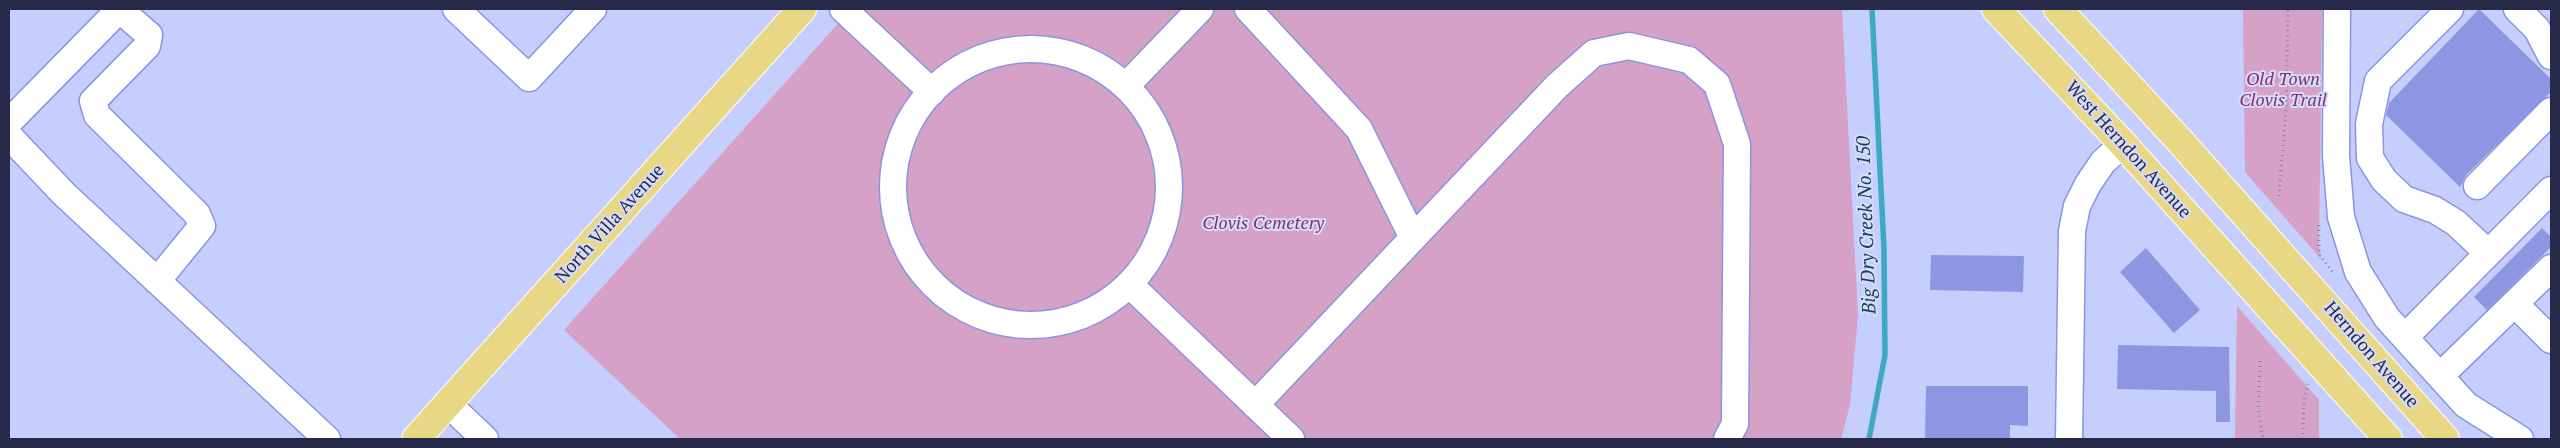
<!DOCTYPE html>
<html>
<head>
<meta charset="utf-8">
<style>
  body { margin:0 }
  #map { position:relative; width:2560px; height:448px; overflow:hidden; background:#c6cefd; font-family:"PT Serif",serif }
  canvas { display:block }
  .frame { position:absolute; inset:0; border:10px solid #262a48; pointer-events:none }
</style>
</head>
<body>
<div id="map">
<canvas width="2560" height="448"></canvas>
<div class="frame"></div>
</div>
<script>
const c = document.querySelector('canvas').getContext('2d');
c.lineJoin = 'round';
function paint(path, color) { c.fillStyle = color; c.fill(path, 'evenodd'); }
const poly = rows => new Path2D(rows.map(r => 'M' + r).join(''));
function trace(path, color, width, dash) { c.strokeStyle = color; c.lineWidth = width; c.lineCap = dash ? 'butt' : 'round'; c.setLineDash(dash || []); c.stroke(path); }
function write(font, color, halo, rows, align = 'center') {
  c.font = font + ' "PT Serif",serif'; c.lineWidth = 4; c.setLineDash([]); c.textBaseline = 'middle'; c.strokeStyle = halo; c.fillStyle = color; for (const [text, x, y, turn = 0] of rows) {
    c.save(); c.translate(x, y); c.rotate((+turn || 0) * Math.PI / 180); c.textAlign = isNaN(turn) ? turn : align; if (halo) c.strokeText(text, 0, 0); c.fillText(text, 0, 0); c.restore();
  }
}
paint(poly([
  [851,9,1842,9,1858,315,1850,405,1841,439,680,439,564,330],
  [2243,9,2322,9,2319,246,2321,259,2245,172],
  [2237,306,2319,400,2319,439,2235,439]
]), '#d5a1c6');
trace(poly([
  [1869,439,1885,355,1884,249,1872,9]
]), '#3fa9c4', 5.5);
paint(poly([
  [2479,9,2551,79,2551,92,2466,175,2460,187,2386,115,2389,103],
  [2542,228,2551,237,2551,247,2487,310,2474,297],
  [2146,248,2200,310,2174,333,2120,272],
  [1931,255,2024,256,2023,292,1930,290],
  [2118,345,2229,347,2230,422,2216,422,2216,391,2117,389],
  [1926,386,2028,386,2028,426,2010,425,2010,439,1925,439]
]), '#8d97e1');
const minor = poly([
  [456,9,529,78,593,9],
  [843,9,932,92],
  [1248,9,1359,129,1413,238],
  [2337,9,2336,156,2341,217,2358,272,2387,318,2466,405,2520,439],
  [2450,9,2378,81,2369,124,2370,158,2384,180,2404,199,2435,210,2456,223,2488,253],
  [2517,9,2537,29,2551,56],
  '893 187a138 138 0 1 1 276 0a138 138 0 1 1-276 0Z',
  [1126,86,1200,9],
  [9,122,114,15,125,14,149,35,147,46,93,101,97,115,197,214,202,226,157,281],
  [9,136,64,194,327,439],
  [2477,186,2551,111],
  [1129,284,1291,439],
  [2515,304,2551,340],
  [2405,337,2551,190],
  [2440,376,2551,268],
  [449,405,485,439],
  [1255,405,1557,86,1594,53,1629,46,1689,60,1717,84,1737,144,1735,424,1727,439],
  [2069,439,2072,231,2077,206,2088,184,2103,162,2123,144]
]);
const major = poly([
  [1996,9,2123,144,2388,439],
  [2058,9,2179,140,2445,439],
  [416,439,802,9]
]);
trace(minor, '#8b95df', 29);
trace(major, '#fff', 30);
trace(poly([
  [2279,196,2286,111,2288,9],
  [2319,225,2319,254,2334,274],
  [2260,361,2258,410,2263,439],
  [2303,439,2304,400,2308,384]
]), '#7f85ad', 3, [1, 4]);
trace(minor, '#fff', 26);
trace(major, '#e8d785', 28);
write('italic 18px', '#7f306e', '#d7dcfc', [
  ["Old Town",2283,80],
  ["Clovis Trail",2283,101],
  ["Clovis Cemetery",1263,224]
]);
write('18px', '#262a48', '#d7dcfc', [
  ["West Herndon Avenue",2128,150,48],
  ["North Villa Avenue",610,224,-48],
  ["Herndon Avenue",2371,355,49]
]);
write('italic 19px', '#13424e', '#d7dcfc', [
  ["Big Dry Creek No. 150",1867,225,-92]
]);
</script>
</body>
</html>
